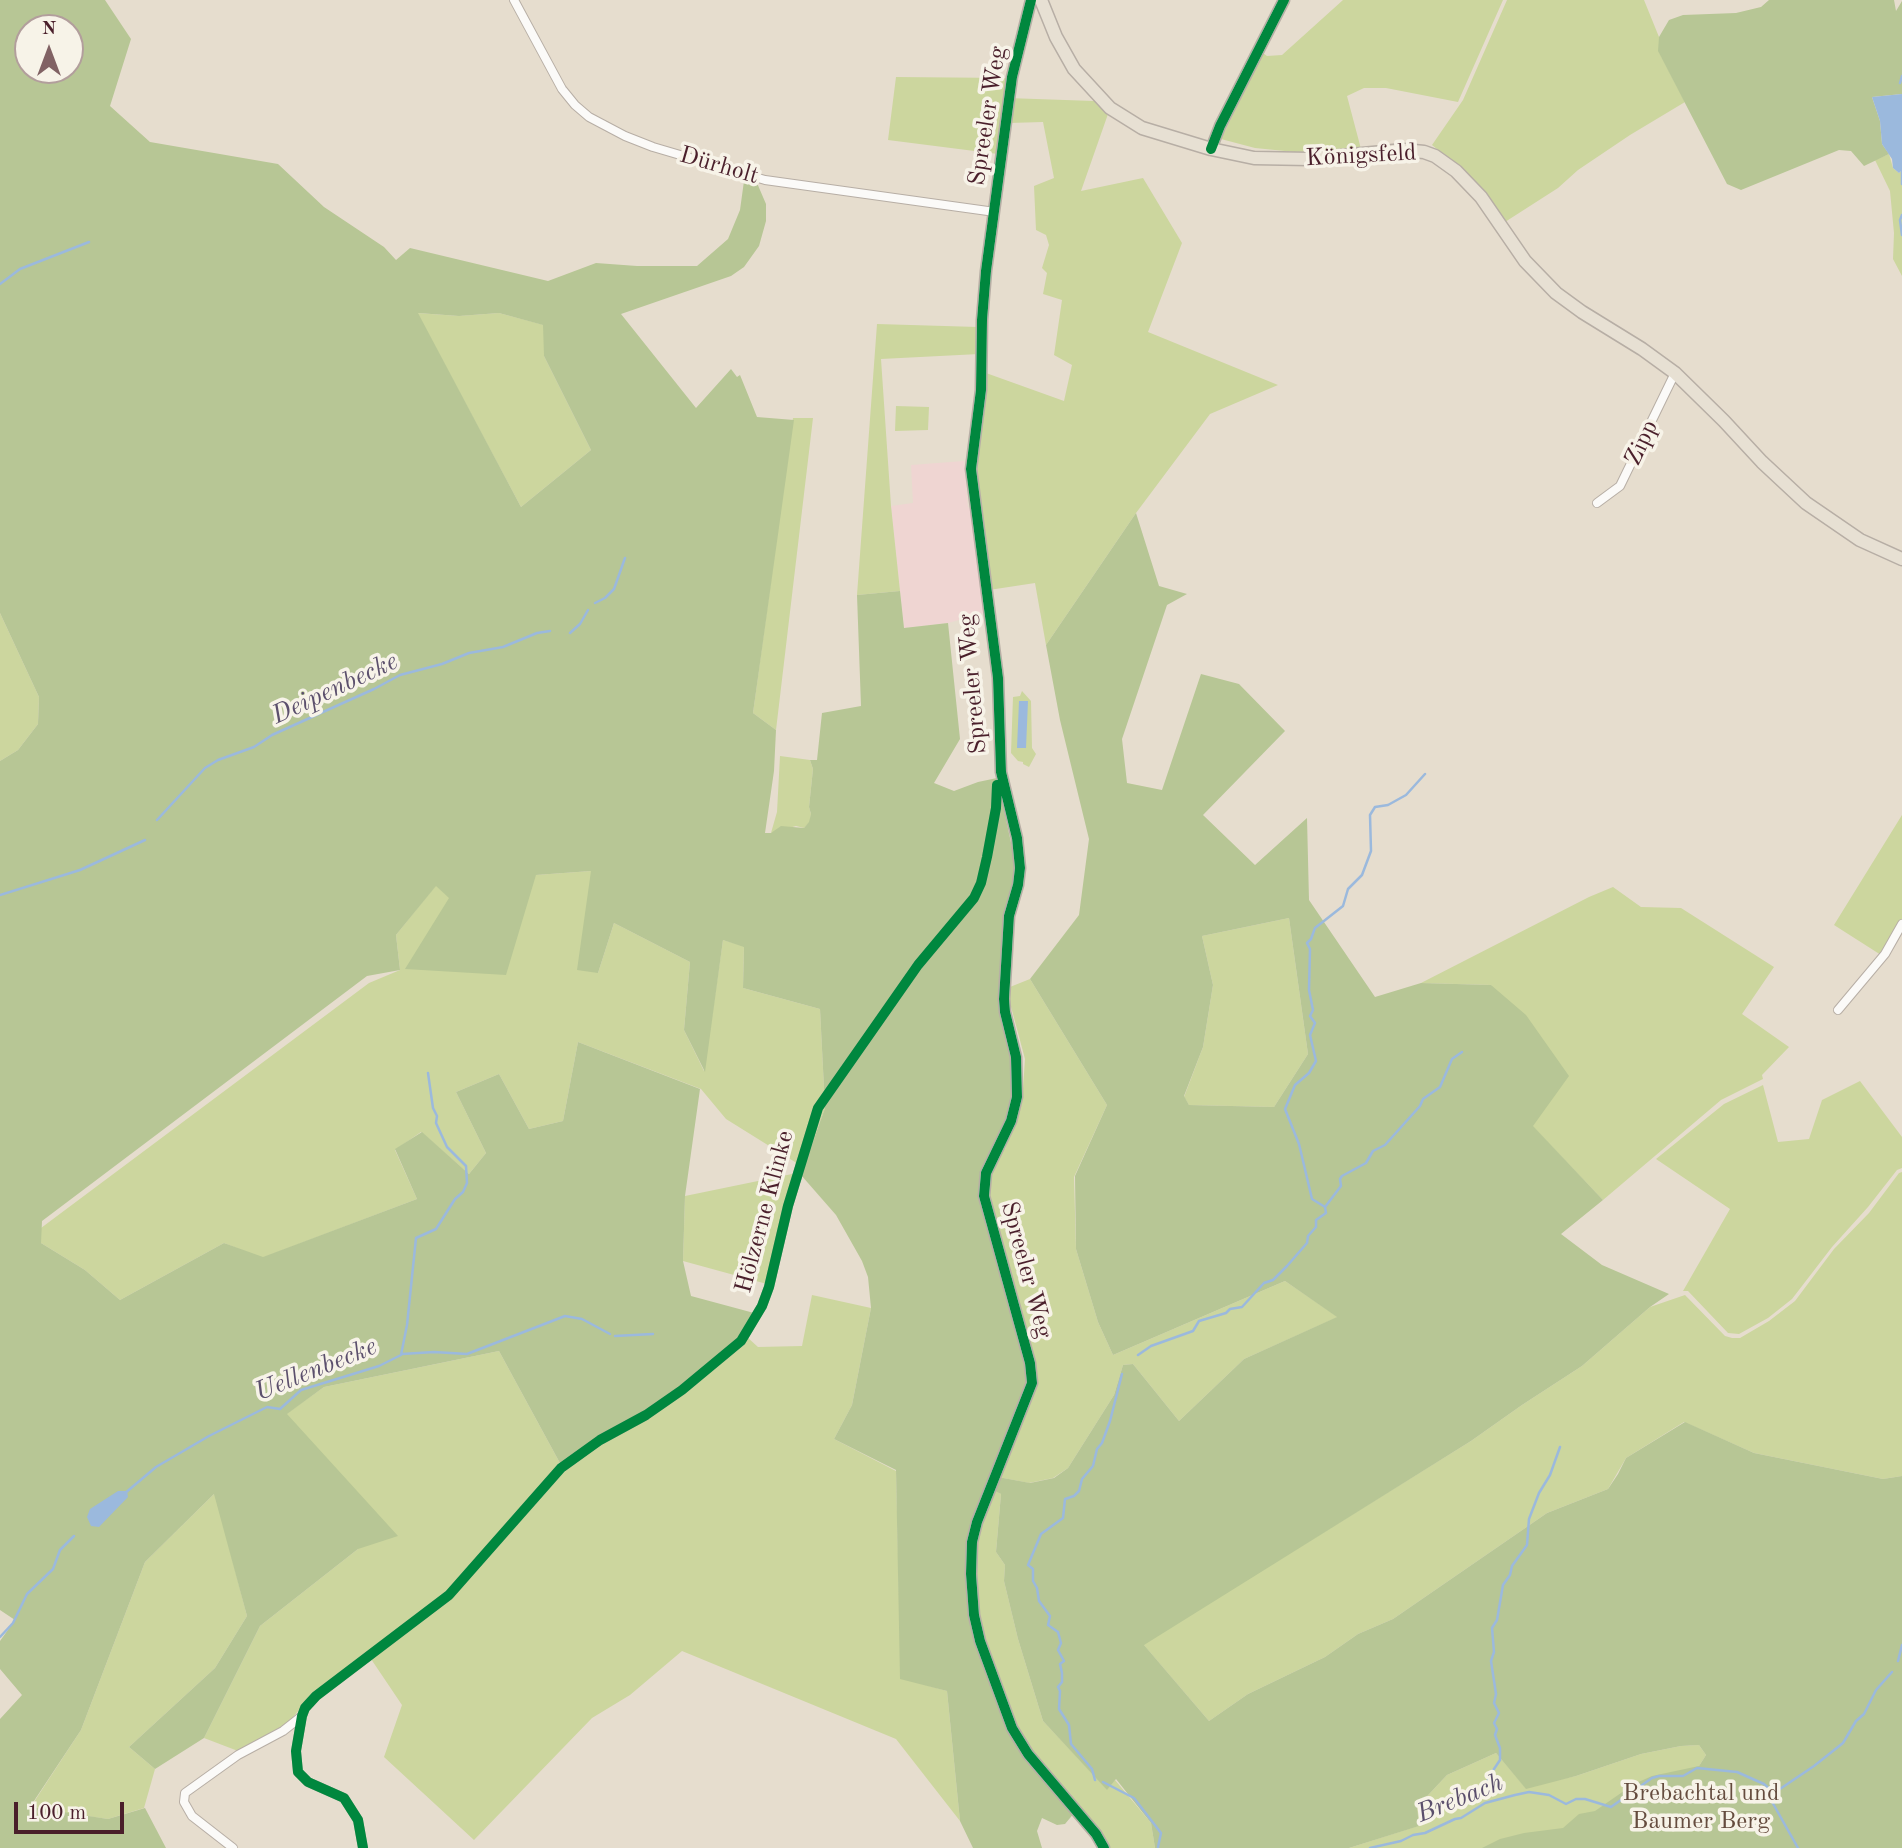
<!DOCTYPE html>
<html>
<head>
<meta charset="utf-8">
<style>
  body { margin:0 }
  #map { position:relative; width:1902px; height:1848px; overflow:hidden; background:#e6ddce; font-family:"Old Standard TT",serif }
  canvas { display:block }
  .north { position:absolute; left:14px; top:14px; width:70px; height:70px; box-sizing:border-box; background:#f7f3e8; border:2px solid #b29e9c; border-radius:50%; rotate:0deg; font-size:19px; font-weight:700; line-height:28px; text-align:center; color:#4a1f2b }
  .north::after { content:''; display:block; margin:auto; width:24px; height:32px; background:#816264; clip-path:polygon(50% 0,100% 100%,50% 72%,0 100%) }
  .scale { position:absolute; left:14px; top:1802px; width:110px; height:32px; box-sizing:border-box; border:4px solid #4a1f2b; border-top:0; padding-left:9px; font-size:21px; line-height:24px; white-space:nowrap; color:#4a1f2b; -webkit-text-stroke:5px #f7f3e8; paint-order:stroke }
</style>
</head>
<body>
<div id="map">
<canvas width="1902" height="1848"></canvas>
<div class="north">N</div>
<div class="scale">100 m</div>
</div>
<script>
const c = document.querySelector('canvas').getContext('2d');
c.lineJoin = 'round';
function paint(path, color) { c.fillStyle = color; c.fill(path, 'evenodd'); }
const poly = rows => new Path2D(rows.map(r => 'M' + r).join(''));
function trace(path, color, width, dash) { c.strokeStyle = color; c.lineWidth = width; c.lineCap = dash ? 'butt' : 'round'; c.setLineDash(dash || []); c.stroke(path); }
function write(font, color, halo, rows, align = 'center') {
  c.font = font + ' "Old Standard TT",serif'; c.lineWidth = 7; c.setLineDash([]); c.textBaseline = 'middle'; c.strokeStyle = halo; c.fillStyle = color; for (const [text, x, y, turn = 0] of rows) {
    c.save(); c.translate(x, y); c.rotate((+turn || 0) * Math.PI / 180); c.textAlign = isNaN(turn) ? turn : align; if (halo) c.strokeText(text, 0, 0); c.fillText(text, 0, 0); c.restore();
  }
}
paint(poly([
  [964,461,968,507,971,509,984,613,948,623,904,628,891,506,913,503,911,465]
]), '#efd5d2');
paint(poly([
  [1343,0,1503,0,1458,102,1386,88,1364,88,1347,96,1361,149,1295,152,1255,148,1221,139,1263,53,1267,56,1282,55],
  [1507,0,1644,0,1659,37,1659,52,1685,102,1630,135,1578,170,1558,188,1505,222,1454,163,1432,145,1463,100],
  [896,77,1008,78,1007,98,1094,101,1108,114,1081,191,1143,178,1182,243,1148,332,1278,385,1210,414,1136,513,1046,645,1035,583,989,590,976,463,986,373,1064,401,1072,365,1054,355,1062,300,1043,294,1047,273,1042,268,1049,245,1046,235,1036,230,1034,186,1054,178,1043,122,1009,123,998,154,888,140],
  [1889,154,1893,168,1899,173,1902,170,1902,276,1893,259,1894,233,1890,191,1875,160],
  [417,313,459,316,499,313,544,325,544,356,591,450,521,507],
  [877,324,978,327,979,354,881,359,891,506,900,591,857,595],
  [896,406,929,407,928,430,895,431],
  [793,418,813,418,776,730,753,713],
  [0,613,39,697,38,724,18,750,0,761],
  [1022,691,1031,701,1032,748,1036,754,1029,767,1023,764,1023,762,1018,761,1011,753,1013,697,1020,696],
  [780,756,810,760,813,769,809,807,811,814,810,822,804,828,796,826,771,833,777,812],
  [1902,815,1902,920,1881,955,1834,925],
  [591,871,598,973,614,923,690,962,684,1030,704,1071,723,940,744,946,743,988,820,1009,825,1108,801,1175,795,1162,726,1119,701,1089,578,1042,563,1121,529,1129,499,1074,456,1092,486,1153,469,1174,421,1132,395,1150,417,1199,262,1258,224,1243,120,1300,85,1270,41,1243,41,1228,369,983,400,970,396,935,436,885,449,897,536,875],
  [1613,887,1641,907,1681,908,1774,967,1742,1014,1789,1047,1762,1075,1763,1079,1721,1100,1603,1200,1532,1126,1491,985,1421,983,1589,897],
  [1289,918,1308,1054,1274,1107,1189,1105,1184,1097,1203,1047,1213,985,1202,936],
  [1030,979,1107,1105,1074,1177,1076,1249,1098,1322,1113,1355,1285,1281,1338,1317,1244,1359,1179,1421,1133,1364,1123,1365,1114,1395,1068,1468,1053,1478,1029,1483,998,1477,985,1214,994,1148,1005,1149,1022,1103,1025,1059,1010,1003,1010,987],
  [1860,1081,1902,1137,1902,1168,1897,1170,1868,1207,1832,1247,1792,1299,1768,1318,1739,1334,1728,1333,1688,1291,1683,1291,1730,1209,1656,1159,1724,1104,1763,1085,1778,1142,1809,1139,1822,1100],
  [1902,1172,1902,1476,1883,1479,1754,1453,1684,1422,1626,1458,1608,1489,1547,1513,1393,1619,1358,1634,1325,1657,1248,1694,1209,1721,1143,1644,1471,1441,1522,1405,1582,1366,1650,1307,1685,1295,1725,1336,1732,1338,1740,1338,1769,1321,1795,1301,1834,1249,1869,1213,1899,1173],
  [792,1174,794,1176,767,1284,683,1261,685,1196],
  [812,1295,871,1308,852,1405,834,1439,896,1471,901,1678,947,1691,960,1821,896,1739,682,1651,630,1695,592,1718,474,1840,384,1757,402,1705,371,1659,450,1597,571,1463,683,1392,738,1349,747,1337,758,1347,802,1346],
  [499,1351,561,1465,446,1594,305,1703,282,1730,238,1751,204,1738,260,1626,358,1549,286,1414,324,1387],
  [992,1489,1001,1494,996,1552,1005,1565,1004,1581,1018,1639,1043,1721,1107,1789,1115,1780,1151,1823,1155,1848,1109,1848,1021,1738,983,1639,977,1615,973,1556],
  [215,1493,247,1616,215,1668,129,1747,155,1769,144,1808,108,1819,30,1808,81,1730,145,1562],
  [1699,1745,1706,1755,1699,1766,1795,1848,1349,1848,1418,1826,1417,1807,1447,1775,1496,1753,1525,1787,1576,1776,1641,1754,1681,1746]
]), '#ccd69e');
paint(poly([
  [0,0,105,0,131,39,110,106,150,142,278,164,324,207,384,247,396,260,410,248,548,281,596,263,637,266,697,266,728,239,740,210,744,181,757,183,766,204,766,221,759,246,744,267,731,276,621,314,696,408,731,369,737,377,740,375,757,417,794,420,753,713,776,730,774,771,765,833,771,833,781,826,804,828,809,822,811,814,809,807,813,769,810,760,817,760,822,713,861,706,857,595,900,591,904,628,948,623,960,739,934,783,954,791,978,782,997,778,1015,861,1016,879,1006,915,1010,1043,1014,1079,1010,1113,981,1177,1025,1355,1029,1383,998,1477,1030,1483,1054,1478,1068,1468,1114,1395,1123,1365,1133,1364,1179,1421,1244,1359,1337,1317,1285,1281,1113,1355,1098,1322,1076,1249,1075,1176,1107,1105,1030,979,1079,915,1089,839,1060,720,1046,645,1136,513,1159,586,1187,594,1167,605,1122,739,1127,783,1162,790,1201,674,1239,684,1285,731,1203,815,1255,865,1307,818,1309,900,1375,997,1421,983,1491,985,1526,1015,1569,1076,1533,1126,1603,1200,1561,1234,1602,1265,1669,1294,1650,1307,1582,1366,1522,1405,1471,1441,1144,1645,1209,1721,1248,1694,1325,1657,1358,1634,1393,1619,1547,1513,1608,1489,1618,1474,1626,1458,1685,1422,1754,1453,1883,1479,1902,1476,1902,1848,1482,1848,1500,1839,1524,1833,1563,1828,1579,1814,1595,1811,1634,1784,1652,1776,1699,1766,1706,1755,1699,1745,1681,1746,1641,1754,1576,1776,1526,1789,1496,1753,1447,1775,1417,1807,1419,1826,1349,1848,1155,1848,1151,1823,1116,1779,1107,1790,1043,1721,1018,1639,1004,1581,1005,1565,996,1552,1001,1494,991,1489,977,1522,974,1615,1012,1728,1075,1812,1065,1824,1057,1825,1042,1818,1037,1831,1042,1848,973,1848,960,1821,947,1691,900,1679,896,1470,834,1439,852,1405,871,1308,868,1277,862,1261,836,1215,801,1175,825,1108,820,1009,743,988,744,947,723,940,705,1072,684,1030,690,962,614,923,598,973,577,970,591,871,536,875,506,975,405,969,449,898,436,886,396,935,400,970,367,976,42,1221,41,1243,85,1270,120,1300,224,1243,263,1257,417,1199,395,1149,422,1132,469,1174,486,1153,456,1092,499,1074,529,1129,563,1121,578,1042,700,1089,685,1196,683,1261,691,1296,754,1313,736,1342,725,1354,656,1405,561,1465,499,1351,324,1387,287,1414,398,1536,358,1549,260,1626,204,1738,155,1769,129,1747,215,1668,247,1616,214,1494,145,1562,81,1730,30,1807,108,1819,145,1808,166,1848,0,1848,0,1719,22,1695,0,1669,0,1641,15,1620,0,1610,0,761,18,750,38,724,39,697,0,613],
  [28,28,70,28,70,70,28,70],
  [418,313,459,316,499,313,543,325,544,356,591,450,521,507],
  [1289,918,1308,1054,1274,1107,1189,1105,1184,1096,1203,1047,1213,985,1202,936],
  [1769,0,1894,0,1896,11,1902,1,1902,94,1872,97,1880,121,1882,144,1889,154,1864,166,1851,151,1839,150,1741,190,1727,184,1658,51,1659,37,1669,20,1683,15,1736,13,1761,7]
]), '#b7c695');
paint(poly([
  [1902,94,1902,170,1899,173,1893,168,1892,159,1882,144,1880,121,1872,97],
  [1019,701,1028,701,1026,748,1017,748],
  [118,1491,127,1491,128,1497,99,1527,91,1526,87,1517,90,1509]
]), '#9bb9dd');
trace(poly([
  [1900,83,1902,76],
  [1902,170,1902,184],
  [1902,215,1900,220,1902,235],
  [0,284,20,269,89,242],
  [595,603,605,598,614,589,625,558],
  [570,633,580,624,588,610],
  [157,820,205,768,218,760,254,747,272,735,374,689,400,675,442,664,469,653,503,647,537,633,550,631],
  [0,895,80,870,145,840],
  [1325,1207,1341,1186,1340,1179,1342,1176,1366,1163,1373,1151,1385,1145,1420,1106,1423,1099,1440,1087,1452,1059,1462,1052],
  [615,1336,653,1334],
  [402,1354,434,1352,467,1354,565,1316,582,1319,610,1334],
  [1138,1355,1151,1346,1193,1331,1199,1321,1226,1313,1230,1309,1242,1307,1264,1283,1273,1280,1287,1266,1307,1243,1308,1236,1316,1227,1316,1220,1326,1213,1325,1207,1312,1199,1299,1144,1285,1109,1295,1085,1309,1073,1316,1061,1310,1035,1315,1023,1310,1016,1313,1010,1309,990,1310,949,1307,943,1311,939,1315,928,1343,906,1348,889,1362,875,1371,851,1370,815,1375,807,1388,805,1406,795,1425,774],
  [124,1494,156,1467,209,1436,267,1407,280,1409,301,1390,379,1366,401,1355,407,1325,416,1238,436,1229,455,1199,463,1192,467,1183,466,1166,447,1147,436,1123,437,1116,433,1108,428,1073],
  [0,1637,13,1623,27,1594,53,1569,60,1550,74,1536],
  [1898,1661,1902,1645],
  [1095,1780,1092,1769,1071,1744,1069,1725,1059,1709,1060,1691,1058,1687,1062,1682,1062,1673,1060,1664,1064,1661,1058,1650,1061,1643,1058,1632,1048,1625,1050,1616,1039,1601,1037,1588,1033,1581,1033,1569,1028,1565,1041,1534,1063,1518,1065,1499,1074,1496,1079,1491,1082,1479,1093,1466,1097,1449,1102,1443,1110,1421,1122,1374],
  [1103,1782,1134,1798,1161,1833,1158,1847],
  [1488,1793,1488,1778,1500,1760,1500,1748,1495,1735,1497,1729,1494,1723,1499,1713,1494,1703,1496,1694,1491,1661,1494,1652,1492,1628,1497,1620,1503,1585,1510,1575,1512,1566,1527,1545,1529,1519,1539,1493,1550,1475,1560,1447],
  [1774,1793,1814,1766,1843,1743,1856,1721,1864,1714,1876,1690,1892,1672],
  [1370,1848,1401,1841,1413,1835,1425,1833,1455,1819,1461,1818,1485,1803,1515,1795,1529,1792,1549,1795,1566,1804,1576,1799,1585,1799,1611,1807,1652,1778,1659,1776,1683,1776,1697,1768,1737,1772,1764,1784,1774,1793,1771,1800,1798,1848]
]), '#9bb9dd', 2.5);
const minor = poly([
  [514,0,562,89,575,105,589,117,625,136,653,147,765,180,995,212],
  [1597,503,1620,486,1675,373],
  [1838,1010,1885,954,1902,924],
  [233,1848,192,1816,184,1802,185,1793,238,1755,283,1731,302,1716],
  [363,1848,358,1820,344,1798,308,1782,298,1772,296,1751,302,1716,305,1708,316,1696,449,1595,561,1468,600,1440,646,1415,682,1390,741,1341,762,1306,769,1287,788,1206,818,1108,918,965,974,898,981,883,987,857,996,808,997,787,1003,781]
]);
const tertiary = poly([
  [1031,0,1012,77,986,271,982,320,981,390,971,469,998,678,1001,772,1017,838,1020,868,1018,885,1009,916,1004,999,1005,1012,1016,1057,1017,1097,1011,1121,986,1173,984,1196,1030,1363,1032,1383,977,1522,972,1542,971,1574,974,1615,980,1641,1012,1728,1028,1754,1096,1834,1104,1848],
  [1211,149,1220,126,1284,0]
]);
const primary = poly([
  [1041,0,1056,37,1074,69,1110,108,1142,128,1211,149,1254,158,1310,159,1404,150,1424,152,1435,156,1456,171,1481,197,1525,261,1556,293,1582,312,1642,349,1675,373,1724,421,1762,462,1806,503,1860,540,1902,559]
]);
trace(minor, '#b7aea5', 10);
trace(tertiary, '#b7aea5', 13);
trace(primary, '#b7aea5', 15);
trace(minor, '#fbfaf8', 8);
trace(tertiary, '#fbfaf8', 10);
trace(primary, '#e7e0d3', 12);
trace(poly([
  [1031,0,1012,77,986,271,982,320,981,390,971,469,998,678,1001,772,1017,838,1020,868,1018,885,1009,916,1004,999,1005,1012,1016,1057,1017,1097,1011,1121,986,1173,984,1196,1030,1363,1032,1383,977,1522,972,1542,971,1574,974,1615,980,1641,1012,1728,1028,1754,1096,1834,1104,1848],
  [1211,149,1220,126,1284,0],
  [363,1848,358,1820,344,1798,308,1782,298,1772,296,1751,302,1716,305,1708,316,1696,449,1595,561,1468,600,1440,646,1415,682,1390,741,1341,762,1306,769,1287,788,1206,818,1108,918,965,974,898,981,883,987,857,996,808,997,785]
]), '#00873e', 10);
write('24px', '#4a1f2b', '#f7f3e8', [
  ["Spreeler Weg",988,116,-81],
  ["Königsfeld",1361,156,-3],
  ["Dürholt",719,166,16],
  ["Zipp",1642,443,-65],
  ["Spreeler Weg",973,684,-95],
  ["Hölzerne Klinke",765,1212,-75],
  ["Spreeler Weg",1026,1270,75]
]);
write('24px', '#654c3e', '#f7f3e8', [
  ["Brebachtal und",1701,1794],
  ["Baumer Berg",1701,1822]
]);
write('italic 26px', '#5b4f6c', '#f7f3e8', [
  ["Deipenbecke",335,689,-25],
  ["Uellenbecke",316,1370,-22],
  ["Brebach",1460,1799,-22]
]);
</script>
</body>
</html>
